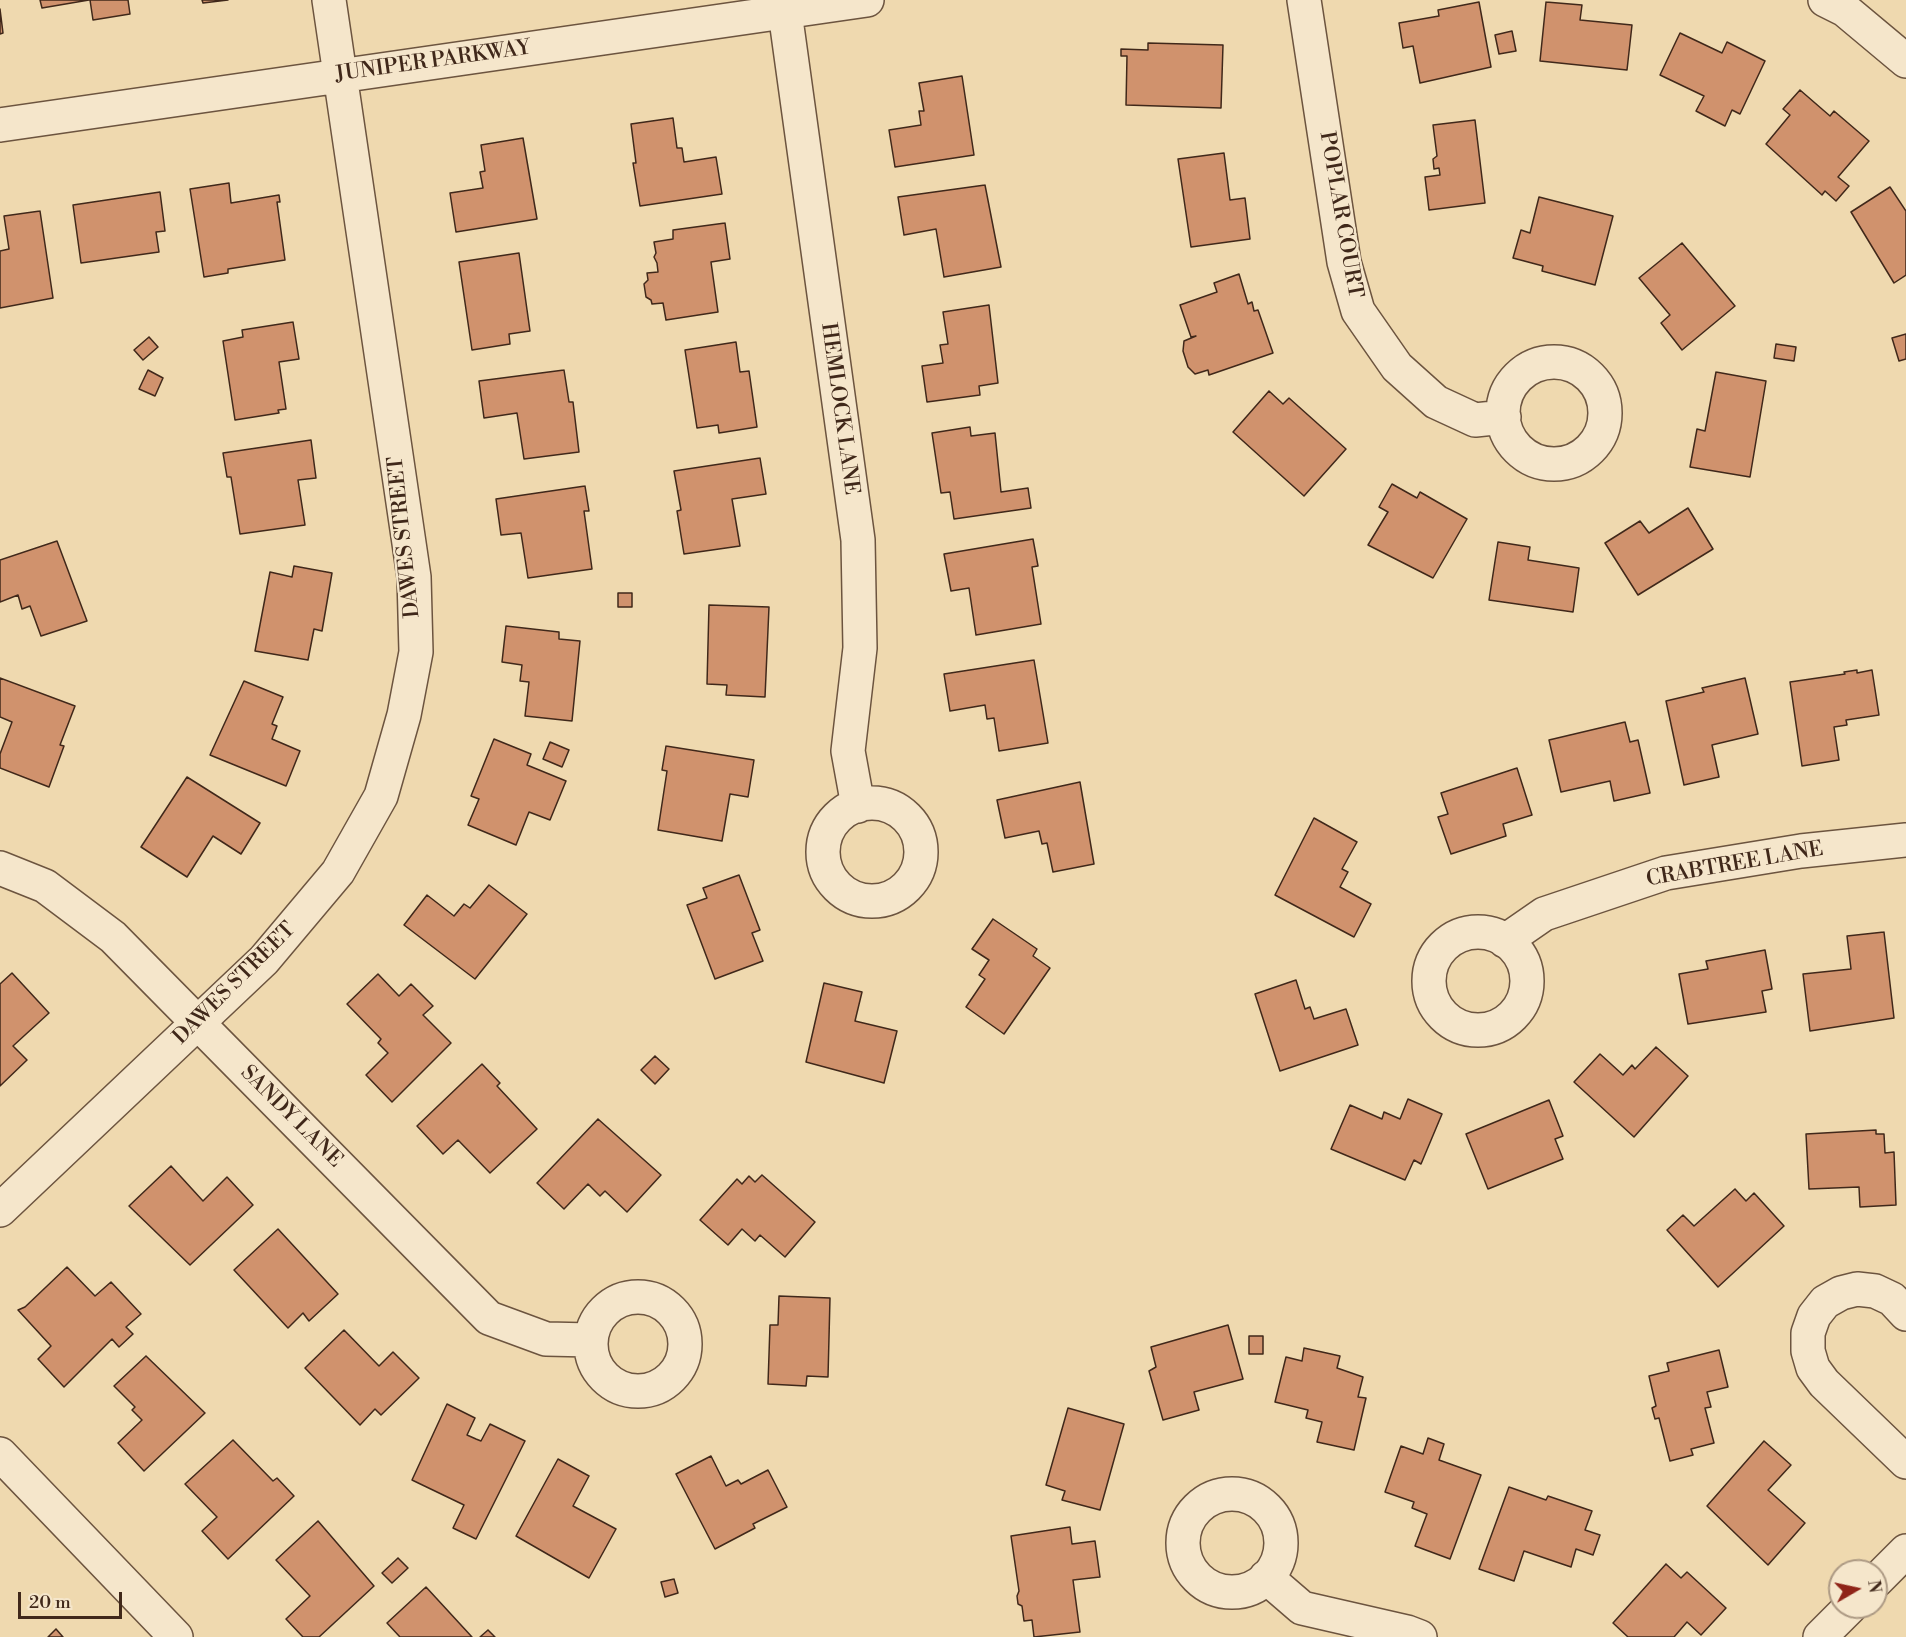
<!DOCTYPE html>
<html>
<head>
<meta charset="utf-8">
<style>
  body { margin:0 }
  #map { position:relative; width:1906px; height:1637px; overflow:hidden; background:#efd9af; font-family:"Libre Bodoni",serif }
  canvas { display:block }
  .north { position:absolute; left:1828px; top:1559px; width:60px; height:60px; box-sizing:border-box; background:#f5e6cb; border:2px solid #ad9a84; border-radius:50%; rotate:81deg; font-size:16px; font-weight:700; line-height:24px; text-align:center; color:#40281a }
  .north::after { content:''; display:block; margin:auto; width:21px; height:27px; background:#8f2418; clip-path:polygon(50% 0,100% 100%,50% 72%,0 100%) }
  .scale { position:absolute; left:18px; top:1592px; width:104px; height:27px; box-sizing:border-box; border:3px solid #40281a; border-top:0; padding-left:8px; font-size:18px; line-height:21px; white-space:nowrap; color:#40281a; -webkit-text-stroke:4px #f5e6cb; paint-order:stroke }
</style>
</head>
<body>
<div id="map">
<canvas width="1906" height="1637"></canvas>
<div class="north">N</div>
<div class="scale">20 m</div>
</div>
<script>
const c = document.querySelector('canvas').getContext('2d');
c.lineJoin = 'round';
function paint(path, color) { c.fillStyle = color; c.fill(path, 'evenodd'); }
const poly = rows => new Path2D(rows.map(r => 'M' + r).join(''));
function trace(path, color, width, dash) { c.strokeStyle = color; c.lineWidth = width; c.lineCap = dash ? 'butt' : 'round'; c.setLineDash(dash || []); c.stroke(path); }
function write(font, color, halo, rows, align = 'center') {
  c.font = font + ' "Libre Bodoni",serif'; c.lineWidth = 4.5; c.setLineDash([]); c.textBaseline = 'middle'; c.strokeStyle = halo; c.fillStyle = color; for (const [text, x, y, turn = 0] of rows) {
    c.save(); c.translate(x, y); c.rotate((+turn || 0) * Math.PI / 180); c.textAlign = isNaN(turn) ? turn : align; if (halo) c.strokeText(text, 0, 0); c.fillText(text, 0, 0); c.restore();
  }
}
const building = poly([
  [40,0,89,0,42,8,40,0],
  [90,0,128,0,130,14,93,20,90,0],
  [202,0,228,0,203,3,202,0],
  [1479,2,1491,67,1420,83,1413,46,1403,48,1399,23,1439,16,1438,10,1479,2],
  [1546,2,1582,5,1580,20,1632,25,1627,70,1540,61,1546,2],
  [0,9,3,33,0,34,0,9],
  [1512,31,1516,51,1499,54,1495,35,1512,31],
  [1680,33,1722,53,1727,42,1765,61,1740,114,1732,110,1725,126,1696,111,1704,96,1660,75,1680,33],
  [1148,43,1223,45,1221,108,1126,105,1127,56,1121,56,1121,49,1148,50,1148,43],
  [962,76,974,155,895,167,889,130,921,125,919,111,924,111,919,83,962,76],
  [1800,90,1830,116,1834,111,1869,141,1838,177,1849,186,1836,201,1825,191,1822,195,1766,144,1790,115,1783,109,1800,90],
  [673,118,677,148,682,148,684,162,716,157,722,194,640,206,633,163,636,163,631,124,673,118],
  [1475,120,1485,203,1429,210,1425,177,1440,175,1439,168,1434,169,1433,159,1437,156,1433,125,1475,120],
  [523,138,537,219,456,232,450,193,483,188,480,172,485,171,481,145,523,138],
  [1224,153,1230,200,1245,198,1250,239,1191,247,1178,159,1224,153],
  [229,183,231,203,279,195,280,202,277,202,285,260,228,269,228,273,204,277,190,189,229,183],
  [985,185,1001,267,944,277,936,229,904,235,898,197,985,185],
  [1890,187,1906,211,1906,275,1894,283,1851,212,1890,187],
  [160,192,165,231,156,232,159,252,81,263,73,205,160,192],
  [1539,197,1613,216,1595,285,1542,271,1543,266,1513,258,1521,230,1530,233,1539,197],
  [40,211,53,298,0,308,0,251,9,249,4,216,40,211],
  [725,223,730,259,711,262,718,312,666,320,663,303,652,304,651,300,646,297,644,284,648,280,647,273,658,272,657,263,654,257,656,253,654,242,673,239,673,230,725,223],
  [1682,243,1735,306,1682,350,1661,323,1670,315,1639,278,1682,243],
  [519,253,530,331,509,334,510,344,472,350,459,262,519,253],
  [1239,274,1248,304,1252,302,1254,311,1258,310,1273,353,1209,375,1208,370,1195,374,1188,367,1183,351,1184,341,1196,336,1191,337,1180,305,1217,292,1214,283,1239,274],
  [989,305,998,383,979,386,980,395,927,402,922,366,943,363,940,345,948,344,943,312,989,305],
  [293,322,299,359,279,362,286,409,278,410,279,413,235,420,223,341,243,337,242,330,293,322],
  [1906,334,1906,359,1899,361,1892,338,1906,334],
  [149,337,158,347,143,360,134,350,149,337],
  [736,342,740,372,749,371,757,427,719,433,718,425,697,428,685,350,736,342],
  [1776,344,1796,347,1794,361,1774,358,1776,344],
  [148,370,163,378,155,396,139,389,148,370],
  [564,370,569,402,573,402,579,452,524,459,517,413,484,418,479,381,564,370],
  [1716,372,1766,381,1750,477,1690,467,1697,429,1705,431,1716,372],
  [1269,391,1283,404,1289,398,1346,449,1304,496,1233,432,1269,391],
  [970,427,971,436,995,433,1001,492,1028,488,1031,508,954,519,950,492,941,493,932,433,970,427],
  [311,440,316,478,298,480,305,525,240,534,231,477,227,477,223,453,311,440],
  [760,458,766,494,732,499,740,546,684,554,677,511,681,510,674,471,760,458],
  [1392,484,1417,498,1420,492,1467,519,1433,578,1368,545,1388,512,1379,507,1392,484],
  [585,486,589,511,584,511,592,569,528,578,521,533,501,535,496,499,585,486],
  [1688,508,1713,549,1638,595,1605,543,1640,521,1649,533,1688,508],
  [1033,539,1038,566,1032,567,1041,624,976,635,969,588,951,591,944,554,1033,539],
  [57,541,87,621,41,636,30,606,22,609,18,595,0,602,0,560,57,541],
  [1498,542,1530,547,1528,560,1579,568,1573,612,1489,600,1498,542],
  [294,566,332,573,322,631,314,629,308,660,255,651,270,572,292,577,294,566],
  [618,593,632,593,632,607,618,607,618,593],
  [709,605,769,607,765,697,726,695,727,685,707,684,709,605],
  [506,626,559,632,559,639,580,641,572,721,525,716,529,682,520,681,522,665,502,662,506,626],
  [1034,660,1048,743,999,751,994,718,987,719,985,705,950,711,944,674,1034,660],
  [1857,670,1857,673,1872,670,1879,715,1846,720,1847,725,1834,727,1839,760,1802,766,1790,682,1845,674,1844,672,1857,670],
  [0,678,75,706,60,745,64,746,49,787,0,768,0,754,12,722,0,717,0,678],
  [1745,678,1758,734,1712,745,1719,777,1684,785,1666,701,1704,692,1702,688,1745,678],
  [244,681,283,697,272,724,277,726,272,739,300,751,286,786,210,755,244,681],
  [1625,722,1630,742,1638,740,1650,793,1614,801,1610,781,1561,792,1549,740,1625,722],
  [494,739,531,754,527,765,566,781,550,820,529,812,516,845,468,825,479,799,471,796,494,739],
  [550,742,569,750,562,767,543,759,550,742],
  [666,746,754,760,748,797,730,794,722,841,658,830,667,771,662,770,666,746],
  [1517,768,1532,815,1503,824,1506,836,1451,854,1438,817,1448,814,1441,793,1517,768],
  [187,777,260,823,241,854,213,836,187,877,141,847,187,777],
  [1080,782,1094,864,1053,872,1047,843,1042,844,1039,831,1005,838,997,800,1080,782],
  [1314,818,1357,842,1342,869,1348,872,1340,887,1371,904,1354,937,1275,895,1314,818],
  [739,875,760,930,752,933,763,961,715,979,687,905,707,898,703,888,739,875],
  [489,885,527,914,475,979,404,925,427,895,454,916,464,904,470,908,489,885],
  [993,919,1037,949,1033,956,1050,968,1004,1034,966,1007,985,979,979,975,989,960,972,949,993,919],
  [1884,932,1894,1018,1810,1031,1803,974,1851,969,1847,936,1884,932],
  [1765,950,1772,989,1762,991,1766,1012,1688,1024,1679,974,1708,969,1706,961,1765,950],
  [12,973,49,1013,13,1046,27,1060,0,1086,0,984,12,973],
  [378,974,399,996,411,984,433,1006,423,1015,451,1043,392,1102,366,1075,388,1053,378,1043,381,1039,347,1004,378,974],
  [1296,980,1305,1009,1310,1007,1314,1019,1346,1009,1358,1045,1280,1071,1255,994,1296,980],
  [824,983,862,992,855,1021,897,1031,884,1083,806,1062,824,983],
  [1656,1047,1688,1076,1634,1137,1574,1082,1600,1054,1623,1075,1632,1065,1635,1069,1656,1047],
  [655,1056,669,1069,655,1084,641,1070,655,1056],
  [482,1064,500,1083,497,1086,537,1129,490,1173,458,1140,443,1154,417,1126,482,1064],
  [1408,1099,1442,1114,1421,1164,1414,1160,1405,1180,1331,1149,1350,1105,1382,1119,1384,1112,1400,1119,1408,1099],
  [1549,1100,1563,1136,1555,1139,1563,1159,1488,1189,1466,1134,1549,1100],
  [598,1119,661,1175,627,1212,605,1191,600,1196,588,1184,564,1209,537,1183,598,1119],
  [1876,1130,1876,1134,1884,1134,1885,1153,1894,1152,1896,1205,1860,1207,1859,1187,1809,1189,1806,1134,1876,1130],
  [171,1166,203,1201,227,1177,253,1205,190,1265,129,1206,171,1166],
  [762,1175,815,1222,785,1257,760,1235,755,1241,742,1229,728,1245,700,1220,737,1179,742,1184,749,1176,755,1182,762,1175],
  [1735,1189,1746,1201,1754,1193,1784,1226,1718,1287,1667,1230,1683,1215,1694,1226,1735,1189],
  [278,1229,338,1294,309,1321,303,1313,288,1328,234,1270,278,1229],
  [67,1267,95,1296,111,1282,141,1314,126,1327,133,1334,119,1347,112,1339,64,1387,38,1359,51,1346,18,1310,25,1307,67,1267],
  [779,1296,830,1298,828,1377,807,1376,806,1386,768,1384,770,1325,778,1325,779,1296],
  [1228,1325,1243,1379,1194,1392,1199,1410,1163,1420,1149,1371,1156,1367,1151,1347,1228,1325],
  [344,1330,379,1366,393,1352,419,1378,381,1415,375,1409,360,1425,305,1368,344,1330],
  [1249,1336,1263,1336,1263,1354,1249,1354,1249,1336],
  [1304,1348,1340,1356,1337,1368,1363,1377,1358,1397,1366,1398,1354,1450,1317,1442,1322,1422,1306,1418,1308,1410,1275,1402,1286,1357,1302,1361,1304,1348],
  [1719,1350,1728,1387,1707,1392,1711,1407,1705,1408,1714,1443,1691,1449,1693,1455,1670,1461,1659,1418,1655,1419,1652,1408,1656,1406,1649,1376,1669,1371,1667,1363,1719,1350],
  [146,1356,205,1413,144,1471,118,1443,142,1420,132,1410,135,1407,114,1386,146,1356],
  [447,1404,475,1418,467,1435,476,1439,481,1441,490,1424,525,1441,476,1539,453,1528,464,1505,412,1480,447,1404],
  [1068,1408,1124,1424,1100,1510,1062,1500,1065,1491,1046,1485,1068,1408],
  [1428,1438,1444,1444,1439,1460,1481,1475,1450,1559,1415,1546,1427,1514,1412,1508,1414,1502,1385,1492,1401,1446,1423,1454,1428,1438],
  [233,1440,273,1481,277,1478,294,1496,228,1559,202,1531,217,1517,185,1484,233,1440],
  [1764,1441,1791,1465,1768,1490,1805,1523,1768,1565,1707,1506,1764,1441],
  [711,1456,726,1486,738,1480,741,1484,768,1470,787,1507,753,1524,755,1528,715,1549,676,1474,711,1456],
  [558,1459,589,1476,573,1506,616,1529,589,1578,516,1536,558,1459],
  [1509,1487,1546,1500,1548,1496,1592,1511,1585,1530,1600,1535,1593,1555,1576,1549,1571,1567,1524,1551,1514,1581,1479,1569,1509,1487],
  [318,1521,374,1586,319,1637,303,1637,286,1619,310,1596,276,1560,318,1521],
  [1070,1527,1072,1544,1095,1541,1100,1577,1073,1580,1080,1632,1034,1637,1032,1620,1024,1621,1022,1606,1018,1604,1017,1596,1019,1591,1011,1536,1070,1527],
  [398,1558,408,1568,392,1583,382,1573,398,1558],
  [1666,1564,1681,1578,1687,1572,1726,1608,1701,1635,1687,1622,1674,1637,1628,1637,1613,1623,1666,1564],
  [674,1579,678,1593,665,1597,661,1582,674,1579],
  [426,1587,472,1637,400,1637,387,1623,426,1587],
  [56,1629,63,1637,48,1637,56,1629],
  [488,1630,495,1637,480,1637,488,1630]
]);
paint(building, '#d0926d');
trace(building, '#40281a', 1.5);
const street = poly([
  [1304,0,1344,262,1358,311,1397,367,1436,402,1475,420,1504,417],
  [1825,0,1845,10,1906,61],
  [785,12,858,540,860,648,848,751,858,806],
  [0,125,867,0],
  '1503 413a51 51 0 1 1 102 0a51 51 0 1 1-102 0Z',
  '823 852a49 49 0 1 1 98 0a49 49 0 1 1-98 0Z',
  [0,868,45,886,113,937,489,1318,546,1339,591,1340],
  '1429 981a49 49 0 1 1 98 0a49 49 0 1 1-98 0Z',
  [1505,941,1544,914,1666,873,1801,851,1906,840],
  [0,1210,264,960,338,872,381,796,404,715,416,652,414,577,329,0],
  '591 1344a47 47 0 1 1 94 0a47 47 0 1 1-94 0Z',
  [1906,1314,1892,1299,1875,1291,1857,1289,1841,1293,1825,1302,1814,1316,1808,1333,1808,1351,1813,1368,1824,1383,1906,1462],
  [0,1454,176,1637],
  '1183 1543a49 49 0 1 1 98 0a49 49 0 1 1-98 0Z',
  [1266,1577,1302,1608,1407,1632,1420,1637],
  [1876,1581,1906,1551],
  [1820,1637,1850,1607]
]);
trace(street, '#6c543f', 36);
trace(street, '#f5e6cb', 33);
write('21px', '#40281a', '#f5e6cb', [
  ["JUNIPER PARKWAY",433,62,-8],
  ["POPLAR COURT",1340,215,80],
  ["HEMLOCK LANE",839,409,82],
  ["DAWES STREET",405,537,-96],
  ["CRABTREE LANE",1735,865,-10],
  ["DAWES STREET",235,984,-45],
  ["SANDY LANE",291,1117,45]
]);
</script>
</body>
</html>
